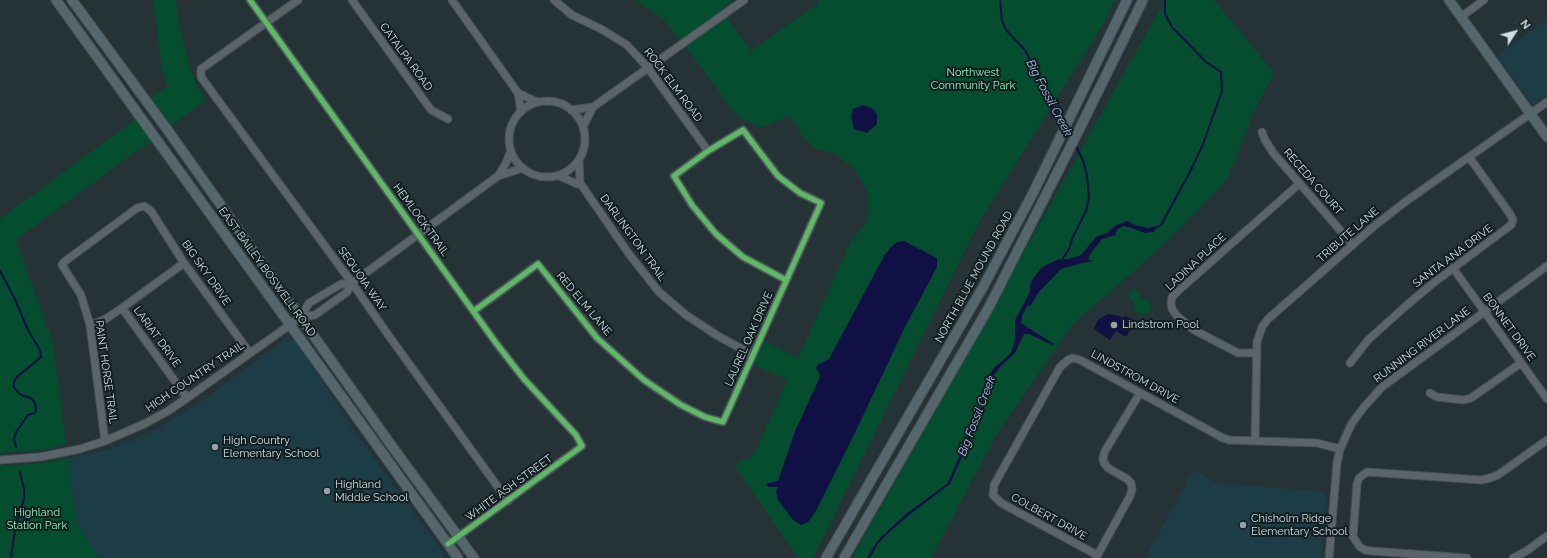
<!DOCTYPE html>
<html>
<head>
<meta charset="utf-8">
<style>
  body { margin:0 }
  #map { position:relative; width:1547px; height:558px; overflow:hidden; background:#253337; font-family:Raleway,sans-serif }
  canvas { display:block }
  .north { position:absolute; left:1495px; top:12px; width:40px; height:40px; -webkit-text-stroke:3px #121d20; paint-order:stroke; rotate:54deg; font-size:11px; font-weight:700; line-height:16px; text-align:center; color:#d0dfe3 }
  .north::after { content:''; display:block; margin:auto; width:14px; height:18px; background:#d0dfe3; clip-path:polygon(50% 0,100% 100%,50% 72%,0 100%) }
</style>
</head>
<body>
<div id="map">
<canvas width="1547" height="558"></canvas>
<div class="north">N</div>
</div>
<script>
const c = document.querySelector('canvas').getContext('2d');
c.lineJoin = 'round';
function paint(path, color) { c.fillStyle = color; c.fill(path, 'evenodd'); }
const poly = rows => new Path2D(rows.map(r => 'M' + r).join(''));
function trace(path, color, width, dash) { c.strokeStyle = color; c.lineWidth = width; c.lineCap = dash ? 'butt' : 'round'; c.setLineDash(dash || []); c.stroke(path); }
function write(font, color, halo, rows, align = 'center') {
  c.font = font + ' Raleway,sans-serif'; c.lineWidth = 4; c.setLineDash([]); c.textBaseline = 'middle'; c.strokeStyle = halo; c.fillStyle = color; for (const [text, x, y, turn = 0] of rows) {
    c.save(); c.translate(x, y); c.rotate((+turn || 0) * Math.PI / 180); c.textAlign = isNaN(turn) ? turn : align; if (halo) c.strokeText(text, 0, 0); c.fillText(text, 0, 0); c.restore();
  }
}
paint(poly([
  [1547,19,1547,94,1532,104,1497,56],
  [288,337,297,341,349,424,447,558,99,558,76,522,68,458,101,452,127,443,158,428,202,401],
  [1193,470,1216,483,1326,492,1321,558,1145,558]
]), '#1c3d45');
paint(poly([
  [153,0,176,0,179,24,189,64,197,87,206,100,169,128,149,100,168,86,162,70],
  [635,0,733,0,721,10,751,51,819,3,817,0,1115,0,1102,26,978,224,813,558,798,558,734,465,754,455,787,380,753,364,764,341,798,358,850,243,868,220,868,192,855,169,834,153,816,149,802,135,790,116,761,128,736,115,689,51,662,18],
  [1165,0,1214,0,1274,73,1253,114,1227,180,1159,249,1072,325,997,434,931,558,852,558],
  [136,119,153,141,131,155,16,240,53,343,66,444,43,450,0,453,0,219],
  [1132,289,1136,289,1140,293,1140,298,1148,300,1151,305,1149,313,1142,315,1134,309,1135,302,1130,300,1128,294],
  [68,458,76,522,99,558,0,558,0,466,36,464]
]), '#054d2f');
paint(poly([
  [863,105,872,108,877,114,877,124,867,133,854,129,851,117,853,109],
  [1128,221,1135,225,1148,228,1157,226,1154,232,1145,233,1129,227,1123,226,1117,230,1115,235,1102,239,1090,254,1088,259,1093,262,1086,262,1061,269,1038,293,1031,305,1027,306,1022,316,1021,323,1054,344,1052,345,1029,334,1024,334,1015,353,1002,365,991,378,986,402,950,484,908,516,886,535,878,544,870,558,867,558,876,543,881,537,907,513,947,484,981,408,986,381,993,369,1011,353,1015,339,1015,320,1030,292,1030,286,1032,280,1042,267,1059,259,1068,259,1081,255,1096,237,1107,233,1116,225],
  [904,241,937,258,937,267,905,327,853,437,816,511,808,522,801,525,793,520,778,500,776,492,778,487,769,487,766,484,778,481,795,431,819,379,819,372,816,370,817,365,829,359,884,256,891,247,897,242],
  [1107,314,1116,315,1123,318,1125,316,1135,321,1126,337,1116,331,1110,340,1094,329,1098,320]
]), '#111044');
trace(poly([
  [1000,0,1002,21,1006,30,1025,50,1062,126],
  [1066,131,1071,139],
  [1154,229,1161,225,1191,170,1203,144,1222,91,1221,72,1206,62,1172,27,1165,14,1165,0],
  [1061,261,1069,249,1072,239,1086,211,1089,198,1087,176,1084,163,1075,144],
  [0,271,14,297,28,330,40,350,41,357,17,377,14,382,14,387,17,391,21,395,31,398,35,403,36,410,35,413,28,415,16,432,14,439,16,447],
  [11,558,15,529,24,499,24,489,20,472]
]), '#111044', 2);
const minor = poly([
  [250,0,496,343,524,379,576,435,582,446,448,544],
  [298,0,201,69,201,77,352,283,389,336,508,501],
  [352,0,431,110,448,119],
  [452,0,518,93,537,102],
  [554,0,572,15,601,29,627,45,648,68,708,151],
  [1461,17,1484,0],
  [518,93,521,112],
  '509 139a38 38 0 1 1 76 0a38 38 0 1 1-76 0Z',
  [571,110,593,107],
  [583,127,593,107,744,0],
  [1262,132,1265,140,1274,154,1353,245],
  [579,161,580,183,629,254,659,292,686,315,718,336,753,355],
  [498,176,506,163,511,150],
  [559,176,577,184,580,183],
  [1453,268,1547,399],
  [122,308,187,398],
  [474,311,538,264,597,338,644,380,681,405,705,417,723,422,821,203,800,193,778,176,743,130,708,151,674,176,692,205,716,234,743,257,786,280],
  [301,317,315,315,347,292,352,283,498,176,523,168],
  [90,325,104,320,122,308,184,263],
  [1257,353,1238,353,1194,330,1177,316,1172,309,1171,303,1172,297,1178,291,1299,184],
  [1350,363,1368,340,1407,305,1432,284,1511,225,1513,220,1510,214,1469,157],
  [1430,393,1437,397,1464,400,1471,398,1521,363],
  [1255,440,1257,342,1262,327,1268,319,1373,227,1405,202,1547,102],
  [105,441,90,325,81,295,62,265,64,262,137,208,144,206,151,211,184,263,250,353],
  [0,460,40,457,80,449,105,441,144,424,168,411,187,398,301,317,309,303,341,284,352,283],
  [1097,555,1001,503,993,495,994,485,1060,367,1068,360,1073,358,1080,360,1223,438,1229,440,1317,443,1340,449],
  [1096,558,1130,496,1132,489,1131,483,1127,479,1108,468,1104,463,1103,458,1105,451,1140,393],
  [1329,558,1337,463,1340,449,1352,423,1364,407,1382,387,1547,266],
  [1467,558,1372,551,1365,550,1360,547,1353,537,1357,484,1359,478,1367,472,1481,480,1490,478,1498,475,1547,440],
  [1513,558,1525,552,1547,536]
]);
const major = poly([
  [56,0,458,558],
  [72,0,169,132,394,449,474,558],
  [1449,0,1547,137],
  [826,558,983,287,1033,193,1127,0],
  [844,558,989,307,1081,126,1143,0]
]);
trace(minor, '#455155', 9);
trace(major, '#455155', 11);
trace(minor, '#5b6468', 7);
trace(major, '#56666d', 9);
trace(poly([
  [250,0,496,343,524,379,576,435,582,446,448,544],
  [474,311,538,264,597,338,644,380,681,405,705,417,723,422,821,203,800,193,778,176,743,130,708,151,674,176,692,205,716,234,743,257,786,280]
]), '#5cba63', 5);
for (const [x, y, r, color] of [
  [1114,325,4,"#94a3a7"],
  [215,447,4,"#94a3a7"],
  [327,491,4,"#94a3a7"],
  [1243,525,4,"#94a3a7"]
]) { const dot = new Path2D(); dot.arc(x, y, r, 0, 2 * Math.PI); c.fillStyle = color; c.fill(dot); trace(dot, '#121d20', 1.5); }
write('11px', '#d0dfe3', '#121d20', [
  ["CATALPA ROAD",406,57,54],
  ["ROCK ELM ROAD",673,85,53],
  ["RECEDA COURT",1313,182,49],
  ["HEMLOCK TRAIL",421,220,54],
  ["TRIBUTE LANE",1348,235,-41],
  ["DARLINGTON TRAIL",633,238,54],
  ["SANTA ANA DRIVE",1453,256,-37],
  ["LADINA PLACE",1196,262,-43],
  ["EAST BAILEY BOSWELL ROAD",267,272,54],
  ["BIG SKY DRIVE",206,273,55],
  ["NORTH BLUE MOUND ROAD",974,277,-61],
  ["SEQUOIA WAY",362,279,55],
  ["RED ELM LANE",584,304,50],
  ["BONNET DRIVE",1509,327,54],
  ["LARIAT DRIVE",157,337,54],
  ["LAUREL OAK DRIVE",749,339,-66],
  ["RUNNING RIVER LANE",1422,345,-37],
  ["PAINT HORSE TRAIL",106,372,82],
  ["HIGH COUNTRY TRAIL",195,377,-34],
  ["LINDSTROM DRIVE",1135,377,29],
  ["WHITE ASH STREET",509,488,-36],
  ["COLBERT DRIVE",1049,517,29]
]);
write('11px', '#8cf4b6', '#121d20', [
  ["Northwest",973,73],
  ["Community Park",973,86],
  ["Highland",37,513],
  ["Station Park",37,526]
]);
write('11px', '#d0dfe3', '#121d20', [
  ["Lindstrom Pool",1122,325],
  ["High Country",223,441],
  ["Elementary School",223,454],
  ["Highland",335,485],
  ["Middle School",335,498],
  ["Chisholm Ridge",1251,519],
  ["Elementary School",1251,532]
], 'left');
write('italic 12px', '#b3bff5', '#121d20', [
  ["Big Fossil Creek",1049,98,62],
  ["Big Fossil Creek",977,416,-69]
]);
</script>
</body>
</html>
